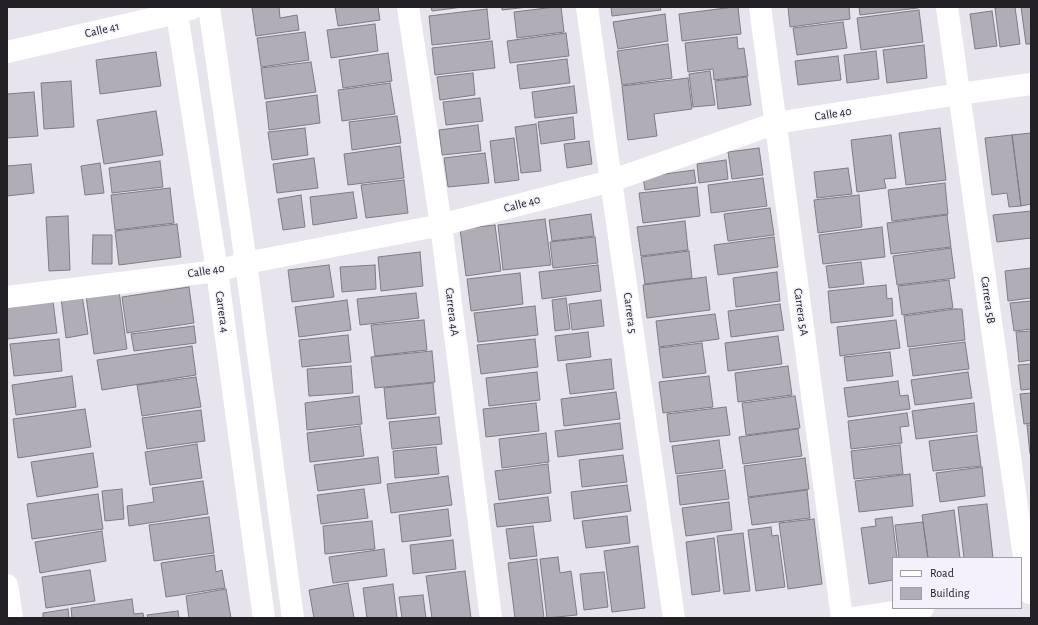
<!DOCTYPE html>
<html>
<head>
<meta charset="utf-8">
<style>
  body { margin:0 }
  #map { position:relative; width:1038px; height:625px; overflow:hidden; background:#e7e4ee; font-family:"Alegreya Sans",sans-serif }
  canvas { display:block }
  .frame { position:absolute; inset:0; border:8px solid #222024; pointer-events:none }
  .legend { position:absolute; left:892px; top:557px; width:130px; height:52px; box-sizing:border-box; background:#f4f1fc; border:1px solid #a09da6; margin:0; padding:5px 7px; list-style:none; font-size:12px; color:#222024 }
  .legend li { display:flex; align-items:center; gap:8px; height:20px }
  .legend b { width:20px; border:1px solid #a09da6 }
</style>
</head>
<body>
<div id="map">
<canvas width="1038" height="625"></canvas>
<div class="frame"></div>
<ul class="legend">
<li><b style="height:5px;background:#fff"></b>Road</li>
<li><b style="height:11px;background:#b0adb7"></b>Building</li>
</ul>
</div>
<script>
const c = document.querySelector('canvas').getContext('2d');
c.lineJoin = 'round';
function paint(path, color) { c.fillStyle = color; c.fill(path, 'evenodd'); }
const poly = rows => new Path2D(rows.map(r => 'M' + r).join(''));
function trace(path, color, width, dash) { c.strokeStyle = color; c.lineWidth = width; c.lineCap = dash ? 'butt' : 'round'; c.setLineDash(dash || []); c.stroke(path); }
function write(font, color, halo, rows, align = 'center') {
  c.font = font + ' "Alegreya Sans",sans-serif'; c.lineWidth = 3; c.setLineDash([]); c.textBaseline = 'middle'; c.strokeStyle = halo; c.fillStyle = color; for (const [text, x, y, turn = 0] of rows) {
    c.save(); c.translate(x, y); c.rotate((+turn || 0) * Math.PI / 180); c.textAlign = isNaN(turn) ? turn : align; if (halo) c.strokeText(text, 0, 0); c.fillText(text, 0, 0); c.restore();
  }
}
const building = poly([
  [252,7,279,7,280,18,297,15,299,30,256,36,252,7],
  [335,7,378,7,380,20,338,26,335,7],
  [431,7,463,7,432,11,431,7],
  [502,7,528,7,502,10,502,7],
  [555,7,561,7,564,32,517,38,514,12,555,7],
  [611,7,660,7,661,10,612,16,611,7],
  [734,7,738,7,741,34,682,41,679,14,734,7],
  [788,7,849,7,850,19,790,27,788,7],
  [859,7,918,7,918,8,860,15,859,7],
  [1003,7,1015,7,1020,44,1000,47,995,8,1003,7],
  [1021,7,1031,7,1031,44,1026,44,1021,7],
  [487,9,490,39,432,45,429,16,487,9],
  [919,10,923,42,861,50,857,18,919,10],
  [992,11,997,46,975,49,970,14,992,11],
  [665,14,668,41,618,49,613,22,665,14],
  [843,22,847,48,797,55,793,28,843,22],
  [375,24,378,51,331,58,327,30,375,24],
  [305,32,309,60,261,67,257,38,305,32],
  [566,33,569,56,510,63,507,41,566,33],
  [737,37,738,49,744,48,748,76,714,80,713,69,688,72,685,43,737,37],
  [492,41,495,68,435,75,432,48,492,41],
  [668,44,672,78,622,85,617,51,668,44],
  [924,45,927,78,887,83,883,50,924,45],
  [876,51,879,79,847,83,844,55,876,51],
  [156,52,161,86,100,94,96,60,156,52],
  [388,53,392,81,343,88,339,60,388,53],
  [838,56,841,80,798,85,795,61,838,56],
  [567,59,570,83,520,89,517,65,567,59],
  [311,62,316,92,265,99,261,68,311,62],
  [710,71,715,105,693,107,689,74,710,71],
  [473,73,475,95,440,100,437,77,473,73],
  [747,77,751,105,718,109,715,81,747,77],
  [688,78,692,109,654,114,657,136,628,140,622,86,688,78],
  [71,81,74,127,44,129,41,83,71,81],
  [390,83,395,114,342,121,338,90,390,83],
  [574,86,577,113,535,118,532,92,574,86],
  [34,92,38,136,7,138,7,94,34,92],
  [317,95,320,123,269,130,266,102,317,95],
  [480,98,483,121,446,125,443,102,480,98],
  [156,111,163,155,104,164,97,120,156,111],
  [397,116,401,143,352,150,349,122,397,116],
  [573,117,575,139,541,144,538,122,573,117],
  [536,124,541,171,521,173,515,127,536,124],
  [478,125,481,151,442,155,439,130,478,125],
  [305,128,308,155,272,160,268,132,305,128],
  [940,128,946,180,906,185,899,133,940,128],
  [1031,133,1031,204,1021,206,1012,135,1031,133],
  [891,135,896,178,884,179,886,188,857,192,851,140,891,135],
  [1012,135,1021,206,1009,207,1007,193,992,195,985,138,1012,135],
  [514,138,519,180,495,183,490,141,514,138],
  [589,141,592,164,567,168,564,144,589,141],
  [400,146,404,178,348,185,344,154,400,146],
  [759,148,763,175,732,179,728,152,759,148],
  [485,153,489,183,448,187,444,158,485,153],
  [314,158,318,188,277,193,273,164,314,158],
  [726,160,728,179,699,183,697,164,726,160],
  [160,161,163,187,112,193,109,168,160,161],
  [100,163,104,193,85,195,81,166,100,163],
  [31,164,34,193,7,196,7,166,31,164],
  [848,168,852,194,817,198,814,172,848,168],
  [694,170,696,183,645,190,643,177,694,170],
  [763,178,767,206,711,213,708,185,763,178],
  [404,180,408,213,366,218,361,185,404,180],
  [945,183,948,214,892,221,888,190,945,183],
  [697,187,700,216,643,223,639,193,697,187],
  [170,188,174,223,115,230,111,195,170,188],
  [353,192,357,218,313,225,310,197,353,192],
  [301,195,305,227,283,230,278,199,301,195],
  [859,195,862,227,818,233,814,200,859,195],
  [770,208,774,235,728,241,724,214,770,208],
  [1031,211,1031,238,997,242,993,215,1031,211],
  [591,214,594,236,552,241,549,220,591,214],
  [947,215,951,247,891,254,887,223,947,215],
  [68,216,70,270,49,271,46,217,68,216],
  [545,219,551,265,503,270,498,225,545,219],
  [685,221,688,250,641,256,637,227,685,221],
  [177,224,181,257,119,265,115,231,177,224],
  [495,225,501,271,466,276,460,229,495,225],
  [882,227,885,257,823,264,819,235,882,227],
  [93,235,112,235,112,264,92,264,93,235],
  [595,237,598,263,553,268,550,242,595,237],
  [774,237,778,267,718,275,714,245,774,237],
  [951,248,955,278,897,285,893,256,951,248],
  [689,251,692,278,645,284,641,257,689,251],
  [420,252,423,286,381,291,378,257,420,252],
  [861,262,864,284,829,288,826,266,861,262],
  [329,265,334,297,292,302,288,270,329,265],
  [375,265,376,289,342,292,340,267,375,265],
  [598,265,601,291,542,299,539,272,598,265],
  [1031,268,1031,298,1008,301,1005,271,1031,268],
  [777,272,780,301,736,307,733,278,777,272],
  [520,273,523,304,471,311,467,279,520,273],
  [706,277,710,310,647,318,643,285,706,277],
  [949,280,953,308,902,315,898,286,949,280],
  [886,285,887,299,892,298,893,316,831,323,828,291,886,285],
  [189,287,194,323,127,333,122,297,189,287],
  [119,291,127,349,94,354,86,296,119,291],
  [416,293,419,318,360,325,357,299,416,293],
  [82,295,88,334,66,338,61,298,82,295],
  [566,298,570,329,555,331,552,300,566,298],
  [347,300,351,330,299,337,295,307,347,300],
  [601,300,604,326,572,330,569,304,601,300],
  [53,301,57,333,7,339,7,307,53,301],
  [1031,301,1031,329,1014,331,1010,303,1031,301],
  [780,304,784,330,731,337,728,311,780,304],
  [535,306,538,335,478,342,474,313,535,306],
  [955,309,962,309,965,340,908,347,904,316,955,309],
  [715,314,719,339,659,347,656,321,715,314],
  [424,320,427,350,375,356,371,325,424,320],
  [896,320,900,348,840,356,837,327,896,320],
  [194,326,196,343,134,351,131,334,194,326],
  [1031,331,1031,360,1019,362,1016,332,1031,331],
  [588,332,591,357,558,361,555,336,588,332],
  [348,335,351,362,302,367,299,340,348,335],
  [778,336,782,364,728,371,725,343,778,336],
  [59,339,62,371,14,376,10,344,59,339],
  [535,339,538,367,481,374,477,345,535,339],
  [965,342,969,369,913,376,909,349,965,342],
  [702,343,706,373,663,378,659,348,702,343],
  [192,346,196,375,102,390,97,360,192,346],
  [432,351,435,382,375,388,371,357,432,351],
  [890,352,893,376,847,381,844,357,890,352],
  [611,359,614,389,570,394,566,364,611,359],
  [1031,364,1031,389,1021,390,1018,365,1031,364],
  [351,366,353,393,309,396,307,369,351,366],
  [788,366,792,395,738,402,735,373,788,366],
  [537,372,540,400,489,406,486,378,537,372],
  [968,372,972,398,915,405,911,380,968,372],
  [72,376,76,407,16,415,12,385,72,376],
  [709,376,713,407,663,413,659,382,709,376],
  [196,377,201,407,142,416,137,385,196,377],
  [898,381,900,396,908,395,910,409,848,417,844,388,898,381],
  [433,383,436,414,387,419,384,388,433,383],
  [616,392,620,419,564,426,561,399,616,392],
  [1031,393,1031,423,1024,424,1020,394,1031,393],
  [359,396,362,424,307,430,305,403,359,396],
  [795,396,800,428,746,435,742,403,795,396],
  [536,403,539,431,486,437,483,409,536,403],
  [974,403,977,432,916,439,912,411,974,403],
  [726,407,730,435,670,442,667,414,726,407],
  [85,409,91,447,18,458,13,419,85,409],
  [201,410,205,441,147,449,142,418,201,410],
  [907,413,909,426,900,427,902,443,851,449,848,421,907,413],
  [439,417,442,444,392,449,389,422,439,417],
  [620,423,623,449,558,457,555,431,620,423],
  [1027,425,1031,425,1031,454,1030,454,1027,425],
  [360,426,364,456,310,462,307,433,360,426],
  [798,429,802,456,743,464,739,437,798,429],
  [546,433,549,462,502,468,499,439,546,433],
  [977,435,981,466,933,471,929,441,977,435],
  [719,440,723,468,676,474,672,446,719,440],
  [197,444,202,478,150,485,145,452,197,444],
  [900,445,903,474,854,479,851,451,900,445],
  [436,447,439,474,395,478,393,451,436,447],
  [93,453,98,487,37,497,31,462,93,453],
  [623,455,627,482,582,487,579,460,623,455],
  [378,457,381,483,318,491,314,465,378,457],
  [805,458,809,489,748,497,744,466,805,458],
  [548,464,551,493,499,500,495,471,548,464],
  [982,467,985,496,940,502,936,473,982,467],
  [725,470,729,499,680,505,677,476,725,470],
  [910,474,913,506,859,512,855,481,910,474],
  [448,476,452,505,391,513,387,484,448,476],
  [203,481,208,514,129,526,127,506,154,502,152,488,203,481],
  [627,485,631,511,574,519,571,492,627,485],
  [122,489,124,519,105,521,102,491,122,489],
  [364,489,368,518,321,524,317,495,364,489],
  [807,490,810,518,752,525,748,498,807,490],
  [98,494,103,529,32,539,27,504,98,494],
  [548,497,551,521,497,527,494,504,548,497],
  [729,502,732,530,686,536,682,508,729,502],
  [987,504,993,558,964,558,958,507,987,504],
  [448,509,451,536,402,542,399,515,448,509],
  [954,510,960,558,928,558,922,515,954,510],
  [627,516,630,543,586,548,582,521,627,516],
  [209,517,214,553,154,561,149,525,209,517],
  [892,517,897,558,893,558,893,580,869,584,861,528,876,526,875,519,892,517],
  [814,519,822,584,788,589,779,523,814,519],
  [372,521,375,549,325,554,323,526,372,521],
  [923,522,928,558,899,558,895,525,923,522],
  [533,526,537,556,510,559,506,529,533,526],
  [771,527,772,536,778,535,785,587,756,591,748,530,771,527],
  [102,531,106,561,40,573,35,542,102,531],
  [743,533,750,591,724,594,717,536,743,533],
  [714,538,720,591,692,595,686,542,714,538],
  [453,540,456,569,413,574,410,545,453,540],
  [638,546,645,608,612,612,604,551,638,546],
  [384,549,387,576,333,583,329,557,384,549],
  [214,555,216,572,222,570,225,588,166,597,161,563,214,555],
  [558,557,560,573,571,571,577,615,547,618,540,559,558,557],
  [537,559,544,618,515,618,508,563,537,559],
  [90,570,95,601,46,608,42,577,90,570],
  [465,571,471,618,432,618,426,576,465,571],
  [604,572,608,607,584,610,580,574,604,572],
  [348,583,354,618,314,618,309,590,348,583],
  [393,584,397,618,367,618,363,588,393,584],
  [226,589,231,618,189,618,186,596,226,589],
  [423,595,426,618,402,618,399,597,423,595],
  [132,599,134,614,143,613,144,618,72,618,71,608,132,599],
  [68,609,69,618,43,618,43,613,68,609],
  [178,611,179,618,148,618,147,615,178,611]
]);
paint(building, '#b0adb7');
trace(building, '#7e7b84', 1);
trace(poly([
  [176,7,217,271,264,618],
  [209,7,246,263,293,618],
  [408,7,441,225,491,618],
  [587,7,611,181,674,618],
  [760,7,842,618],
  [947,7,1029,593],
  [7,52,177,13,191,9],
  [7,297,217,271,246,263,441,225,611,181,776,123,959,94,1031,84],
  [7,585,12,618],
  [854,618,923,608]
]), '#fff', 22);
write('12px', '#222024', '#f4f1fc', [
  ["Calle 41",102,30,-13],
  ["Calle 40",833,114,-9],
  ["Calle 40",522,204,-15],
  ["Calle 40",206,271,-9],
  ["Carrera 5B",988,300,82],
  ["Carrera 4",222,312,82],
  ["Carrera 4A",452,312,83],
  ["Carrera 5A",801,312,82],
  ["Carrera 5",630,313,82]
]);
</script>
</body>
</html>
